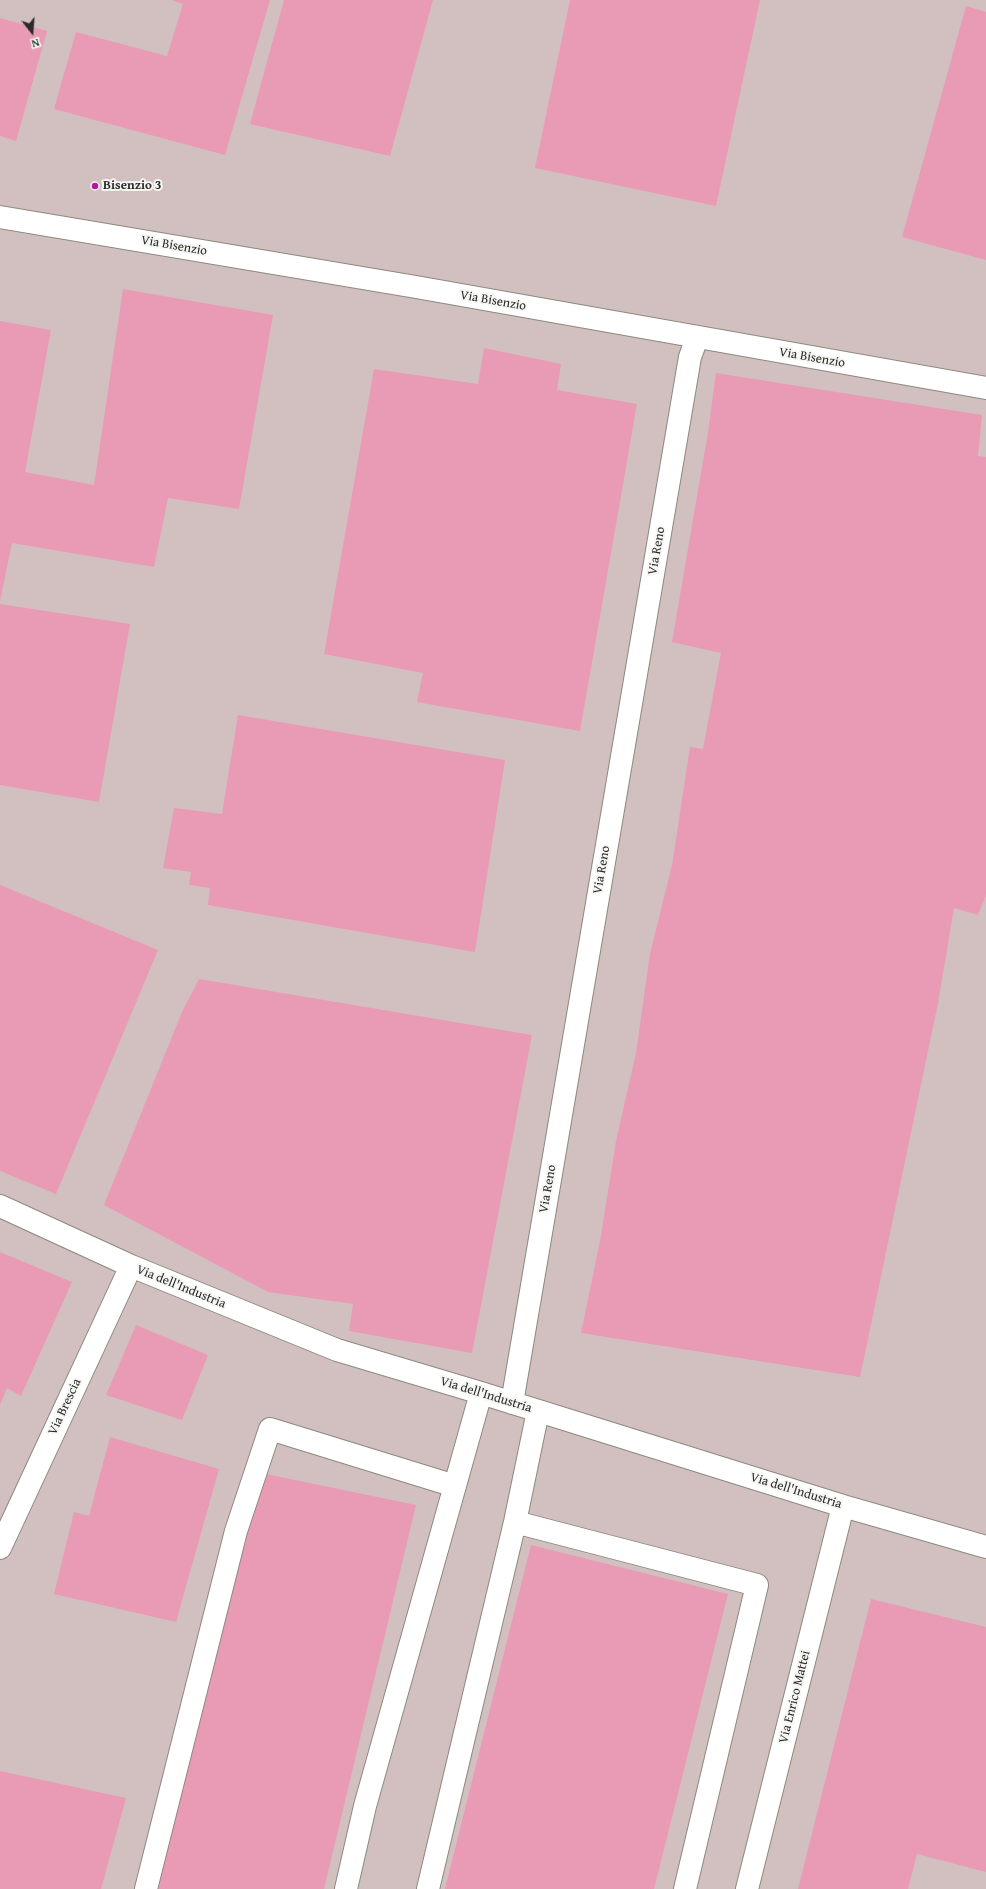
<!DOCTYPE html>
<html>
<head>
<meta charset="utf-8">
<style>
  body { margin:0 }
  #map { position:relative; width:986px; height:1889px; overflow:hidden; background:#eee9d2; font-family:"Gentium Book Plus",serif }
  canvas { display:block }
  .north { position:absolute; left:12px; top:12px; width:40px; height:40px; -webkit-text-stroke:3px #f6f6f2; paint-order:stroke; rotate:163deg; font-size:11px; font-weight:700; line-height:16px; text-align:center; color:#2b2b2b }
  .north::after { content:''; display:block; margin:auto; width:14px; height:18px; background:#2b2b2b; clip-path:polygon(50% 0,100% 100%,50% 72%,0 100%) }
</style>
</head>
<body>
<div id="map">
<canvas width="986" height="1889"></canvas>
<div class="north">N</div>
</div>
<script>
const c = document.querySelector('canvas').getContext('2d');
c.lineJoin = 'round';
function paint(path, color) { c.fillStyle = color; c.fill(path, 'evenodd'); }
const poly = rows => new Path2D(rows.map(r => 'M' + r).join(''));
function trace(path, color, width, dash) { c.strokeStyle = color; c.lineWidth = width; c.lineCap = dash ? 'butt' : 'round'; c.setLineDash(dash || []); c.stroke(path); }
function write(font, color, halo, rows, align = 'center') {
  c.font = font + ' "Gentium Book Plus",serif'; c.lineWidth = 4; c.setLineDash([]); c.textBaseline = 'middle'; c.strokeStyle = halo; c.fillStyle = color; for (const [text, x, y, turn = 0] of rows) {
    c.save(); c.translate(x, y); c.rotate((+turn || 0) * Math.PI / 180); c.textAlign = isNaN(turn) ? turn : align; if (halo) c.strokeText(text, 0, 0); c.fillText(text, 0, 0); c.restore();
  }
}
paint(poly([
  [0,0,986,0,986,1889,0,1889]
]), '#d2bfc0');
paint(poly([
  [172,0,270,0,225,155,54,109,76,32,167,56,183,4],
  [284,0,433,0,390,156,250,124],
  [570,0,760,0,716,206,535,168],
  [966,6,986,12,986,260,902,237],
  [0,18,47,31,16,141,0,136],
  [123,289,273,315,239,509,168,498,154,567,12,543,0,601,0,321,51,330,25,472,94,485],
  [484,348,561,364,557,390,637,404,580,731,417,702,423,673,324,654,374,369,478,384],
  [716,373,982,415,978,456,986,457,986,895,978,915,954,908,938,1003,860,1377,581,1333,601,1236,616,1141,636,1053,650,954,672,865,690,747,703,749,721,653,672,642,708,432],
  [0,604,130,624,99,802,0,785],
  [238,715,505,760,475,952,208,905,210,888,189,885,191,872,163,868,174,808,222,814],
  [0,885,158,950,56,1194,0,1171],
  [199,979,532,1035,472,1353,349,1331,353,1304,268,1292,104,1205,182,1012],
  [0,1252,72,1282,21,1396,7,1388,0,1405],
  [136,1325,208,1355,182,1420,106,1395],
  [110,1437,219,1469,176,1622,54,1594,74,1512,89,1516],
  [261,1473,416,1505,324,1889,157,1889],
  [531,1545,728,1594,654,1889,445,1889],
  [871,1599,986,1627,986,1872,917,1854,908,1889,798,1889],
  [0,1771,126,1798,101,1889,0,1889]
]), '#e99bb5');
const minor = poly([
  [0,217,416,287,986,388],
  [0,1206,131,1266,337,1350,481,1393,843,1506,986,1547],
  [512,1403,690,357,697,338],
  [515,1522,757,1585,685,1889],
  [0,1548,131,1266],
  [146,1889,236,1531,270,1429,455,1486],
  [346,1889,365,1806,481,1393],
  [428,1889,515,1522,538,1411],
  [747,1889,843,1506]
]);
trace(minor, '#8c8a7e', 24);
trace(minor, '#fff', 22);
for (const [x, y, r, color] of [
  [95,186,4,"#b5179e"]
]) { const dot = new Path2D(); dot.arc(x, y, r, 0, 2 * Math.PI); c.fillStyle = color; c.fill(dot); trace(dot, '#f6f6f2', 1.5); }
write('bold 13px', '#2b2b2b', '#f6f6f2', [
  ["Bisenzio 3",103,186]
], 'left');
write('13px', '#2b2b2b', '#f6f6f2', [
  ["Via Bisenzio",174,246,10],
  ["Via Bisenzio",493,301,10],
  ["Via Bisenzio",812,358,10],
  ["Via Reno",657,551,-80],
  ["Via Reno",602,870,-80],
  ["Via Reno",548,1189,-80],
  ["Via dell'Industria",181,1287,22],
  ["Via dell'Industria",486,1395,17],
  ["Via Brescia",65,1407,-65],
  ["Via dell'Industria",796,1491,17],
  ["Via Enrico Mattei",795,1697,-76]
]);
</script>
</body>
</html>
